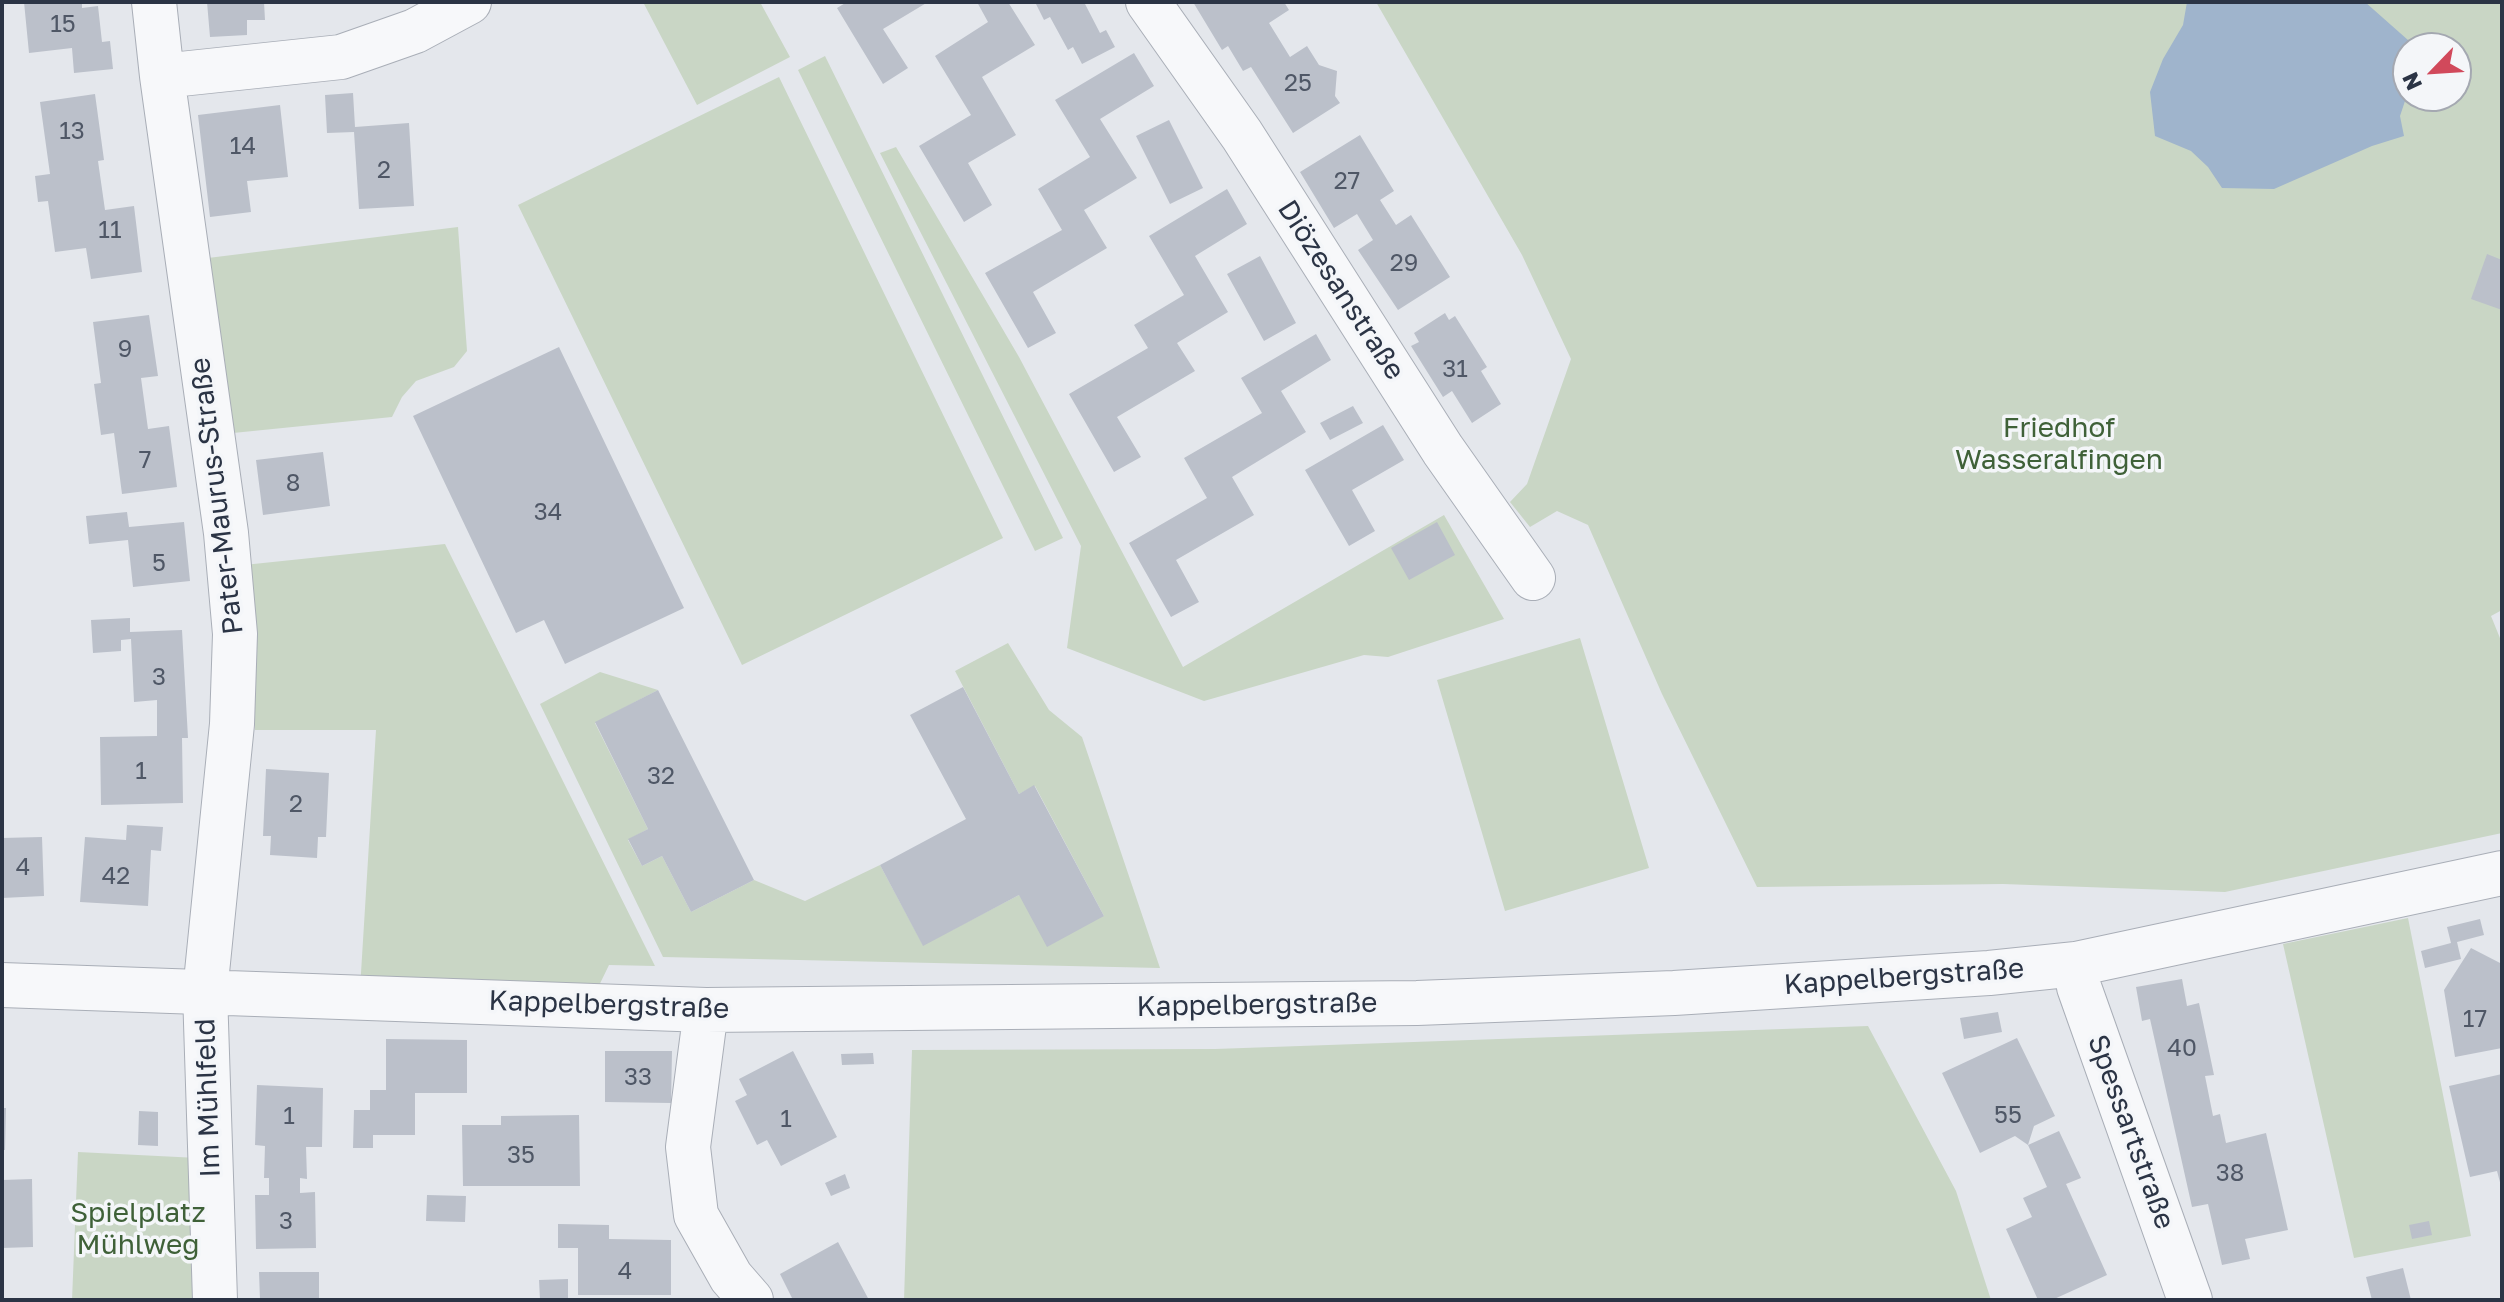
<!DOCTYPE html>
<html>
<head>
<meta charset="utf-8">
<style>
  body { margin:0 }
  #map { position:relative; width:2504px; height:1302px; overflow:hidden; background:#e4e7ec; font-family:"Golos Text",sans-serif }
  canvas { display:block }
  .frame { position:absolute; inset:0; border:4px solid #2b3445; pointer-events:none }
  .north { position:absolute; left:2392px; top:32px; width:80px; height:80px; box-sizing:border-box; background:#f4f6f9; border:2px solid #a4a8b1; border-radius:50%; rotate:245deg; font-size:22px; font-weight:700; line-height:32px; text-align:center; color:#2b3445 }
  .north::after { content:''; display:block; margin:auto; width:28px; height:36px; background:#d1495b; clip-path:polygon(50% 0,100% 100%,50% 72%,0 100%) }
</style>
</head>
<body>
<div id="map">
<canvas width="2504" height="1302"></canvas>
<div class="frame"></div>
<div class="north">N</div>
</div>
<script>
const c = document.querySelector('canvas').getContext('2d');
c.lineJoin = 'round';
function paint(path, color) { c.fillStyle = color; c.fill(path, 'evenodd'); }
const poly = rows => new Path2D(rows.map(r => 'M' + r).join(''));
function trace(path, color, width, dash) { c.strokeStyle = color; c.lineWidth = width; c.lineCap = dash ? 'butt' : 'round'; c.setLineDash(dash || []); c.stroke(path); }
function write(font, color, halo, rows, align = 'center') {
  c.font = font + ' "Golos Text",sans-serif'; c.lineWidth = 7; c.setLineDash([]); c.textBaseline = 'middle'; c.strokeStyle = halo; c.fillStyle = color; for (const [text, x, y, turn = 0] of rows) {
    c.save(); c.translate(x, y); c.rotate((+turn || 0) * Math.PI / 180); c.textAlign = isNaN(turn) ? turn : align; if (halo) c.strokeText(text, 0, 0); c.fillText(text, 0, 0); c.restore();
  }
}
paint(poly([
  [643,2,760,2,790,57,697,105],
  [1376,2,2502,2,2502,610,2491,616,2502,643,2502,833,2225,892,2003,884,1757,887,1662,694,1588,525,1557,511,1530,527,1510,502,1527,484,1571,359,1522,255],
  [2408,48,2456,48,2456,96,2408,96],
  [825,56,1063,538,1035,551,798,70],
  [779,77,1003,538,742,665,518,205],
  [896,147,1019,357,1183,667,1444,515,1504,619,1388,657,1364,655,1204,701,1067,648,1081,546,880,153],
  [458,227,467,351,454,367,416,381,402,397,392,417,233,433,208,258],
  [445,544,655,966,609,965,592,1000,360,989,376,730,255,730,244,565],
  [1580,638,1649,868,1505,911,1437,680],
  [1008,643,1049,710,1082,737,1160,968,663,957,540,704,600,672,658,690,595,723,648,829,628,840,642,866,662,856,691,912,754,880,805,901,880,865,923,945,1019,895,1104,916,1035,786,1019,794,955,671],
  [2408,918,2471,1236,2354,1258,2283,944],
  [1868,1026,1956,1191,1991,1300,904,1300,912,1050,1215,1049],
  [78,1152,198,1158,203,1300,72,1300]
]), '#c9d6c5');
paint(poly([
  [2187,2,2365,2,2417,48,2408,48,2408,92,2400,116,2404,136,2372,146,2274,189,2222,188,2208,167,2191,151,2155,136,2150,92,2163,59,2183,25]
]), '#9fb4cc');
paint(poly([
  [24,2,82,2,82,8,98,6,102,42,110,41,113,69,74,73,72,48,29,53],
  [207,2,264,2,265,20,247,20,247,35,210,37],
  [847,2,928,2,883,29,908,68,883,84,837,8],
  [977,2,1008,2,1035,45,982,77,1016,135,968,163,992,205,964,222,919,146,971,115,935,56,988,22],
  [1035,2,1084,2,1100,33,1106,30,1115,47,1082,64,1073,47,1068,50,1050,17,1044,20],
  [1193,2,1284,2,1289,10,1269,23,1290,57,1307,46,1319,65,1337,71,1335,96,1340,103,1293,133,1251,67,1243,71,1228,46,1222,50],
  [1134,53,1154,86,1100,119,1137,178,1084,210,1107,248,1033,292,1056,333,1028,348,985,273,1062,230,1038,189,1090,157,1055,100],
  [353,93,355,127,409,123,414,206,359,209,354,132,327,133,325,95],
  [95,94,104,160,98,161,105,210,134,206,142,272,91,279,86,248,55,252,48,201,38,202,35,176,50,174,40,102],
  [280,105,288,177,247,181,251,212,210,217,198,115],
  [1169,120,1203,188,1170,204,1136,136],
  [1360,135,1394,191,1380,200,1396,225,1411,215,1450,277,1398,310,1358,250,1373,240,1357,214,1334,228,1300,172],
  [1227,189,1247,224,1195,256,1228,312,1177,343,1195,371,1117,417,1141,457,1114,472,1069,394,1148,348,1134,325,1184,295,1149,236],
  [2487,254,2502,260,2502,310,2471,299],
  [1260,256,1296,323,1264,341,1227,274],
  [1445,313,1449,320,1455,316,1487,367,1481,371,1501,404,1472,423,1452,391,1443,397,1411,346,1419,342,1414,333],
  [149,315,158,376,141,378,148,429,169,426,177,487,122,494,114,433,101,435,94,384,101,383,93,322],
  [1316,334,1331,360,1281,391,1306,432,1232,477,1254,515,1176,560,1199,602,1171,617,1129,543,1207,498,1184,458,1262,413,1241,378],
  [559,347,684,608,565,664,544,620,516,633,413,416],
  [1353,406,1363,423,1330,440,1320,423],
  [1383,425,1404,460,1352,490,1375,531,1349,546,1305,470],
  [323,452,330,506,263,515,256,460],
  [127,512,129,527,184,522,190,581,133,587,128,540,89,544,86,516],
  [1437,522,1455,555,1409,580,1391,548],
  [130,618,130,632,182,630,188,738,182,738,183,803,101,805,100,737,157,736,157,700,134,702,131,639,121,640,121,651,93,653,91,620],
  [963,687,1019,794,1034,785,1104,916,1047,947,1019,895,923,946,880,865,966,819,910,715],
  [658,690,754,880,691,912,662,856,642,866,628,839,648,829,595,722],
  [266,769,329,773,326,837,318,837,317,858,270,855,271,836,263,836],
  [127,825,163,827,161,851,151,850,148,906,80,902,85,837,126,840],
  [42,837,44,896,2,898,2,838],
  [2480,919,2484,935,2457,942,2461,959,2425,968,2421,951,2451,943,2447,927],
  [2471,948,2502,964,2502,1048,2455,1057,2444,990],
  [2182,979,2187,1006,2199,1003,2214,1075,2205,1076,2213,1116,2220,1114,2226,1143,2266,1133,2288,1230,2245,1239,2250,1259,2222,1265,2208,1204,2192,1207,2150,1019,2142,1021,2136,987],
  [1998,1012,2002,1032,1964,1039,1960,1018],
  [2017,1038,2055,1116,2034,1126,2028,1145,2015,1136,1980,1153,1942,1073],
  [386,1039,467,1040,467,1093,415,1093,415,1135,373,1135,373,1148,353,1148,354,1110,370,1110,370,1090,386,1090],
  [605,1051,672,1051,671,1103,605,1102],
  [793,1051,837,1137,781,1166,767,1140,757,1145,735,1101,747,1095,739,1079],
  [873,1053,874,1064,842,1065,841,1054],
  [2502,1074,2502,1185,2501,1186,2497,1171,2470,1177,2449,1086],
  [257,1085,323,1088,322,1147,306,1147,307,1179,300,1178,300,1193,315,1192,316,1248,256,1249,255,1195,269,1195,269,1178,264,1178,265,1146,255,1145],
  [2,1108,6,1108,5,1150,2,1150],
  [139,1111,158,1112,158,1146,138,1145],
  [579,1115,580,1186,463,1186,462,1125,501,1125,501,1116],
  [2059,1131,2081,1178,2066,1184,2107,1275,2052,1300,2038,1300,2006,1229,2032,1217,2023,1198,2047,1187,2028,1145],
  [845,1174,850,1188,831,1196,825,1183],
  [32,1179,33,1247,2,1248,2,1180],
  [427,1195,466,1196,465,1222,426,1221],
  [2429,1221,2432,1235,2412,1239,2409,1225],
  [558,1224,609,1225,609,1239,671,1240,671,1295,578,1295,578,1248,558,1248],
  [838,1242,869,1300,793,1300,780,1274],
  [2403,1268,2411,1300,2372,1300,2366,1277],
  [259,1272,319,1272,319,1300,260,1300],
  [568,1279,568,1300,540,1300,539,1280]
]), '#bbc0ca');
const minor = poly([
  [154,2,162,76,226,533,235,634,232,724,205,992,215,1300],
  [1148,2,1242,135,1443,450,1533,578],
  [162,76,341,57,415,31,469,2],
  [2076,964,2079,987,2190,1300],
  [2,985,706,1010,1417,1003,1674,993,1989,973,2076,964,2502,873],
  [706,1010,688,1147,696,1215,731,1277,751,1300]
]);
trace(minor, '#a9aeb7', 46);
trace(minor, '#f7f8fa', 44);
write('24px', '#4f5766', null, [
  ["15",63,24],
  ["25",1298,83],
  ["13",72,131],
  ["14",243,146],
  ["2",384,170],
  ["27",1347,181],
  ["11",110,230],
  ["29",1404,263],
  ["9",125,349],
  ["31",1455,369],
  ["7",145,460],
  ["8",293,483],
  ["34",548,512],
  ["5",159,563],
  ["3",159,677],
  ["1",141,771],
  ["32",661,776],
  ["2",296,804],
  ["4",23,867],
  ["42",116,876],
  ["17",2475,1019],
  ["40",2182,1048],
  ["33",638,1077],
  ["55",2008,1115],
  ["1",289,1116],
  ["1",786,1119],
  ["35",521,1155],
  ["38",2230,1173],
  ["3",286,1221],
  ["4",625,1271]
]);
write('28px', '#2b3445', '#f4f6f9', [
  ["Diözesanstraße",1341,290,57],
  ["Pater-Maurus-Straße",217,496,-97],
  ["Kappelbergstraße",1904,977,-4],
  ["Kappelbergstraße",609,1005,2],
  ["Kappelbergstraße",1257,1005,-1],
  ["Im Mühlfeld",208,1098,-92],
  ["Spessartstraße",2131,1132,70]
]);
write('28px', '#3f6138', '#f4f6f9', [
  ["Friedhof",2059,428],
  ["Wasseralfingen",2059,460],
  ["Spielplatz",138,1213],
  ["Mühlweg",138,1245]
]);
</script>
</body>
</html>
